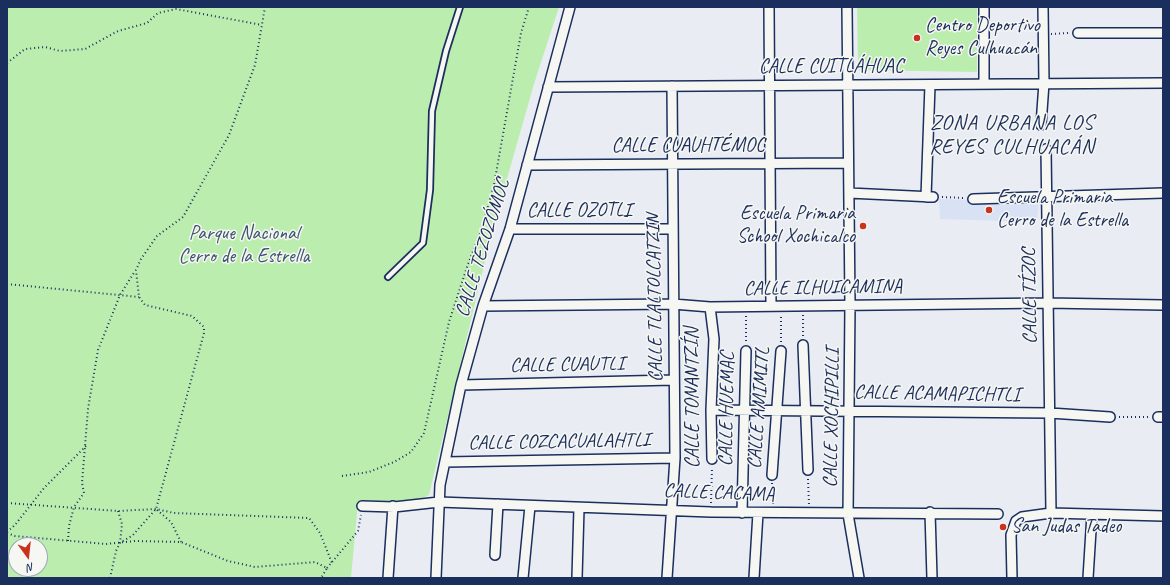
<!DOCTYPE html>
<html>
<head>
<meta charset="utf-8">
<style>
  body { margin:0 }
  #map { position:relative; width:1170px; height:585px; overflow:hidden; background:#e9edf3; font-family:Caveat,sans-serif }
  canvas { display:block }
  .frame { position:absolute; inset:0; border:8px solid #1b2f5e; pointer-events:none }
  .north { position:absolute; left:8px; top:537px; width:40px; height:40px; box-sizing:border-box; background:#f6f6f2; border:1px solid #9ea6b7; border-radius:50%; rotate:165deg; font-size:11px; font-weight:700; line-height:16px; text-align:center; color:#1b2f5e }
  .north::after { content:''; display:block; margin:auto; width:14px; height:18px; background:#c8321e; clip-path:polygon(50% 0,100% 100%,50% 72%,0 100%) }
</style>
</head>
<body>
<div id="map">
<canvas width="1170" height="585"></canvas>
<div class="frame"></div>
<div class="north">N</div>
</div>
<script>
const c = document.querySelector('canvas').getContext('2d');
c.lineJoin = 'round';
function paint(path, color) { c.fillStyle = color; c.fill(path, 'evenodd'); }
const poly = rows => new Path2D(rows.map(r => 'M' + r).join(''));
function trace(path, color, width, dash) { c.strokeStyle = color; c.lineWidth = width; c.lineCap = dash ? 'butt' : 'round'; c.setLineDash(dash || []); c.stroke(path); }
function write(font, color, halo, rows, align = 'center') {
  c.font = font + ' Caveat,sans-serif'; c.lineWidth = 3; c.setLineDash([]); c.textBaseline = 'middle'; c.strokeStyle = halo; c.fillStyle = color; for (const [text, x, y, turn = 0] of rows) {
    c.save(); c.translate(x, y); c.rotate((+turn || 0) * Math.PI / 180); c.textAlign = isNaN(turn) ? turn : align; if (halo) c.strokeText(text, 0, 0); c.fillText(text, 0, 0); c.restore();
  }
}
paint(poly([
  [939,199,1039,201,1037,222,940,219]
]), '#d9e2f4');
paint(poly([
  [7,7,559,7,534,84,493,228,429,495,413,502,358,503,351,578,7,578],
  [16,545,40,545,40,569,16,569],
  [857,7,977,7,977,72,858,70]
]), '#bbeeae');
const lane = poly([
  [388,277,423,243,430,190,432,111,446,51,460,7]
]);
const street = poly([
  [769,7,771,305],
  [847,7,850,305,848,514,859,578],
  [984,7,984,84],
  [1078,33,1163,33],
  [548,87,1163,83],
  [1041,125,1044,83,1043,7],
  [1046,149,1051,513],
  [527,165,848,163],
  [849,193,933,197],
  [926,197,930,85],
  [973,199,1163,193],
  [510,229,672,229],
  [483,306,673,304,710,307,1047,303,1163,305],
  [710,307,714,339,711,410,712,459],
  [803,345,808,470],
  [461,385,673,380],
  [711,410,1050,413,1110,417],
  [1158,417,1163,417],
  [445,462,675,458],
  [772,475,781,351],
  [362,506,394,507,439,502,711,512,998,514],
  [930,512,932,578],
  [742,513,746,351],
  [495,555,498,504],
  [388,578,393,506],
  [436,578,440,485,461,385,483,306,510,229,570,7],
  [523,578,530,506],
  [577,578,579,508],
  [667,578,675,458,672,86],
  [754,578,758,513],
  [1012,578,1011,535,1016,521,1022,517,1051,513,1163,516],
  [1088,578,1092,514]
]);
trace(lane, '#1b2f5e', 8);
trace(street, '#1b2f5e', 12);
trace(poly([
  [1051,34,1069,33],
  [7,63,25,49,45,47,60,51,85,49,118,31,147,23,158,13,176,9,262,25],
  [942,197,964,198],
  [7,284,139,297],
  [803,315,803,337],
  [746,316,746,342],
  [781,342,781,315],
  [1119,417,1150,417],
  [342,476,369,472,394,462,411,452,424,433,449,322,467,267,482,228,494,185,521,33,529,7],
  [808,479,809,505],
  [772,483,773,504],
  [7,503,118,511,156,509,174,513,309,518,320,533,332,563],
  [711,503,712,467],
  [157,510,171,522,181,542],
  [118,511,122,524,120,543],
  [7,532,15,525,44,488,86,446],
  [7,533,15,536,106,544,135,541,181,542,228,561,255,567,315,562,327,568,321,578],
  [68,541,69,526,74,507,84,493,82,483,88,409,98,350,120,295,135,271],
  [327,568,358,531,361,515],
  [110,578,116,551,120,543,133,535,156,509,204,333,204,327,192,316,145,305,139,297,136,270,141,259,157,236,183,217,229,135,255,65,265,7]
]), '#1b2f5e', 2, [1, 3]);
trace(lane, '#f6f6f2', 4.5);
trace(street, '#f6f6f2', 9);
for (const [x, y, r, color] of [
  [917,38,4,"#c8321e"],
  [989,210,4,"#c8321e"],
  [863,226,4,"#c8321e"],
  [1003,527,4,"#c8321e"]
]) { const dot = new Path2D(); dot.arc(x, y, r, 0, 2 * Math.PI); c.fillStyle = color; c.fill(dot); trace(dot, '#f6f6f2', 1.5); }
write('20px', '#1b2f5e', '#f6f6f2', [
  ["Centro Deportivo",925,26],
  ["Reyes Culhuacán",925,49],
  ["Escuela Primaria",997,198],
  ["Cerro de la Estrella",997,221],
  ["Escuela Primaria",855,214,"right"],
  ["School Xochicalco",855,237,"right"],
  ["San Judas Tadeo",1011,527]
], 'left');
write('20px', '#1b2f5e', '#f6f6f2', [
  ["CALLE CUITLÁHUAC",831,67],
  ["CALLE CUAUHTÉMOC",688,146],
  ["CALLE OZOTLI",579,211],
  ["CALLE TEZOZÓMOC",483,248,-73],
  ["CALLE ILHUICAMINA",823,288,-1],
  ["CALLE TÍZOC",1030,296,-91],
  ["CALLE TLALTOLCATZIN",655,298,-91],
  ["CALLE CUAUTLI",567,365,-1],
  ["CALLE ACAMAPICHTLI",937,394,1],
  ["CALLE TONANTZÍN",693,398,-90],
  ["CALLE AMIMITL",759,408,-86],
  ["CALLE HUEMAC",727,409,-89],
  ["CALLE XOCHIPILLI",832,418,-89],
  ["CALLE COZCACUALAHTLI",559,442,-1],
  ["CALLE CACAMA",719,493,2]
]);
write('20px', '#3b556e', '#f6f6f2', [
  ["Parque Nacional",244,234],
  ["Cerro de la Estrella",244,257]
]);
c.letterSpacing = '1px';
write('21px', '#1b2f5e', '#f6f6f2', [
  ["ZONA URBANA LOS",1012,123],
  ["REYES CULHUACÁN",1012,147]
]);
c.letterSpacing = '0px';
</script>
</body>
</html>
